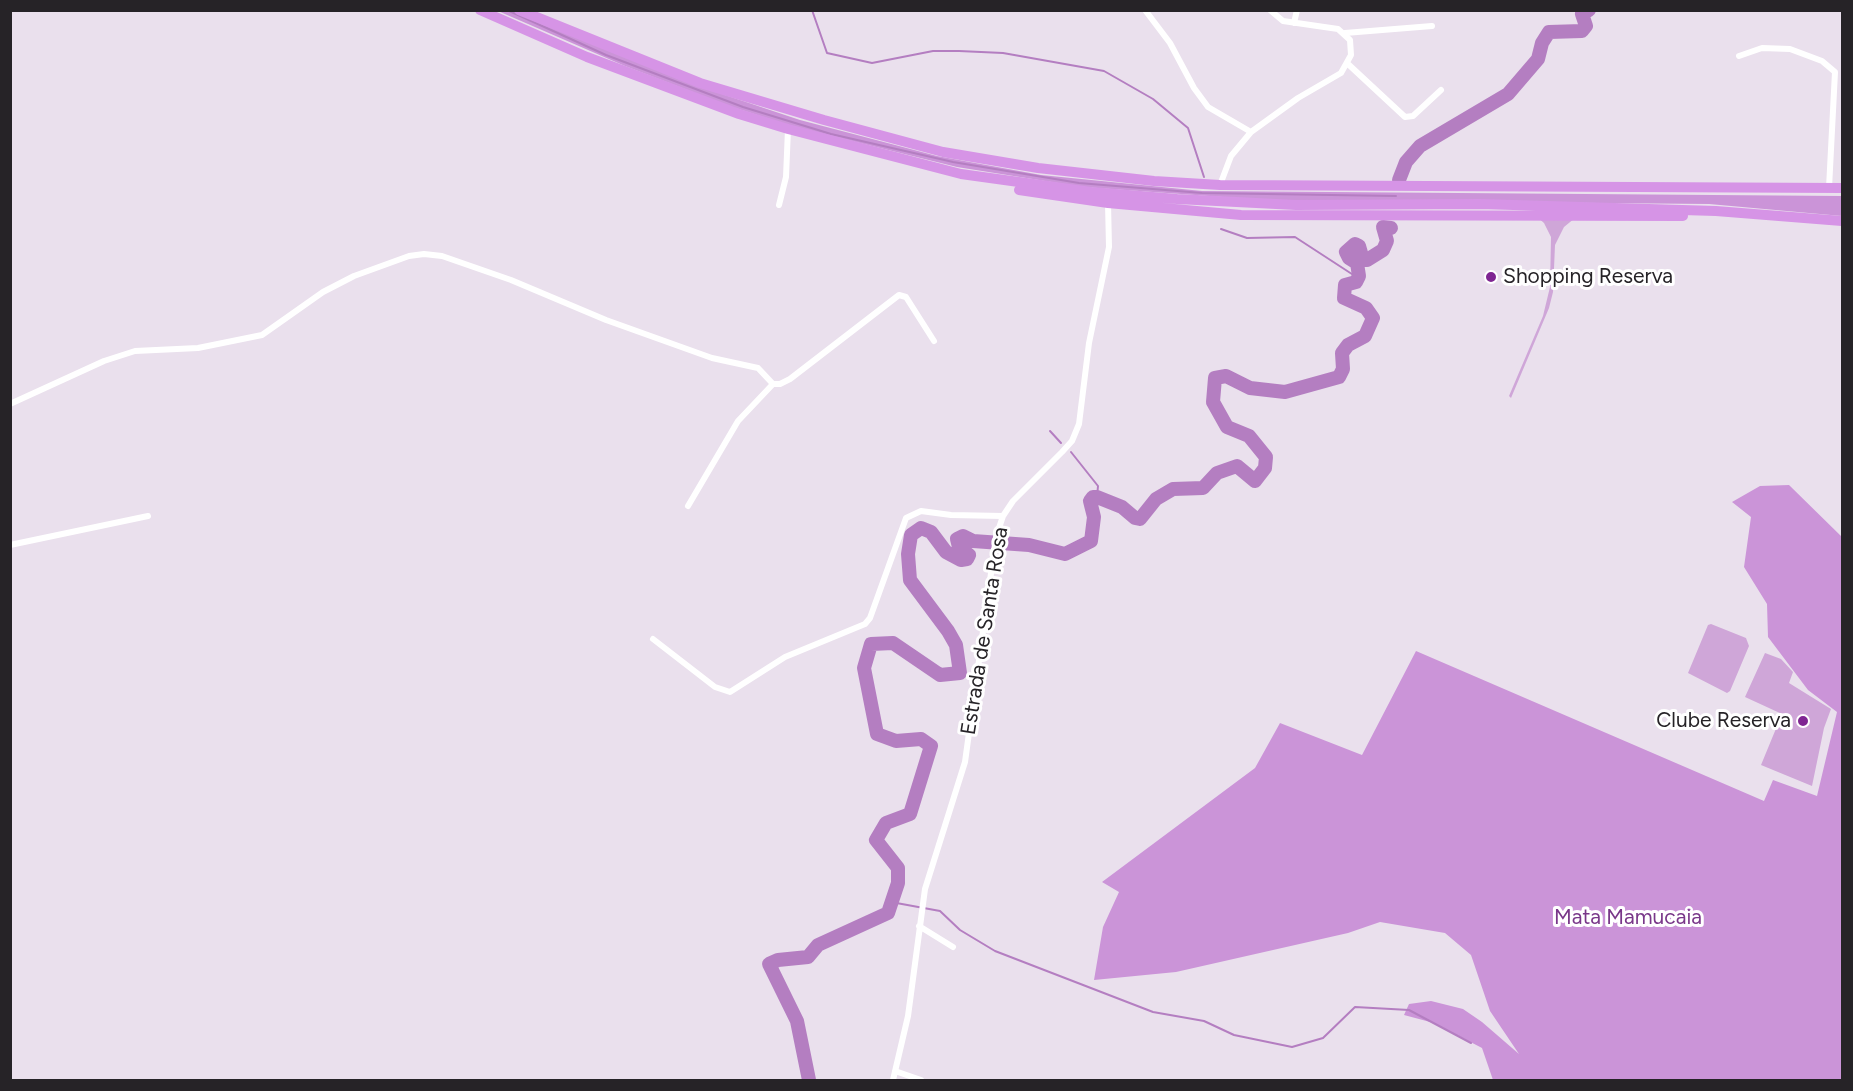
<!DOCTYPE html>
<html>
<head>
<meta charset="utf-8">
<style>
  body { margin:0 }
  #map { position:relative; width:1853px; height:1091px; overflow:hidden; background:#eae0ed; font-family:Figtree,sans-serif }
  canvas { display:block }
  .frame { position:absolute; inset:0; border:12px solid #262327; pointer-events:none }
</style>
</head>
<body>
<div id="map">
<canvas width="1853" height="1091"></canvas>
<div class="frame"></div>
</div>
<script>
const c = document.querySelector('canvas').getContext('2d');
c.lineJoin = 'round';
function paint(path, color) { c.fillStyle = color; c.fill(path, 'evenodd'); }
const poly = rows => new Path2D(rows.map(r => 'M' + r).join(''));
function trace(path, color, width, dash) { c.strokeStyle = color; c.lineWidth = width; c.lineCap = dash ? 'butt' : 'round'; c.setLineDash(dash || []); c.stroke(path); }
function write(font, color, halo, rows, align = 'center') {
  c.font = font + ' Figtree,sans-serif'; c.lineWidth = 6; c.setLineDash([]); c.textBaseline = 'middle'; c.strokeStyle = halo; c.fillStyle = color; for (const [text, x, y, turn = 0] of rows) {
    c.save(); c.translate(x, y); c.rotate((+turn || 0) * Math.PI / 180); c.textAlign = isNaN(turn) ? turn : align; if (halo) c.strokeText(text, 0, 0); c.fillText(text, 0, 0); c.restore();
  }
}
paint(poly([
  [1536,216,1575,218,1564,227,1555,245,1553,292,1549,308,1511,398,1509,396,1543,316,1550,287,1551,237,1544,223],
  [1711,624,1746,638,1749,646,1730,691,1727,693,1688,673,1708,625],
  [1765,653,1781,659,1793,672,1789,683,1831,709,1824,728,1812,786,1761,765,1782,714,1745,697]
]), '#cfa6d8');
paint(poly([
  [498,11,513,11,686,82,800,120,937,156,1041,175,1202,191,1842,196,1842,216,1709,204,1265,200,1083,187,957,167,795,127,729,106,625,66],
  [1789,485,1842,537,1842,1080,1493,1080,1482,1048,1434,1023,1404,1015,1409,1004,1431,1001,1463,1009,1482,1022,1519,1054,1490,1011,1471,955,1445,933,1380,922,1348,933,1176,972,1094,980,1103,927,1119,892,1102,882,1255,768,1280,723,1362,755,1416,651,1764,801,1773,780,1817,796,1837,712,1808,690,1768,637,1767,604,1744,567,1751,517,1732,502,1760,486]
]), '#cb94d8');
trace(poly([
  [507,10,606,55,743,107,831,134,953,162,1079,183,1202,193,1396,196],
  [812,10,827,53,872,63,933,51,959,51,1003,53,1104,71,1153,99,1188,128,1204,177],
  [1221,229,1247,238,1295,237,1358,278],
  [1050,431,1061,443],
  [1071,452,1098,486,1097,497],
  [891,902,940,911,960,930,995,951,1153,1012,1204,1021,1234,1035,1292,1047,1323,1038,1355,1007,1409,1010,1471,1043],
  [808,1080,809,1077]
]), '#b47ec1', 2);
trace(poly([
  [1399,180,1406,162,1420,146,1508,94,1538,59,1542,43,1549,32,1582,31,1586,26,1582,14,1589,10],
  [809,1080,797,1021,769,964,778,960,808,957,818,945,888,913,898,883,898,868,876,840,886,823,910,814,931,746,921,739,896,741,877,734,864,668,871,644,893,643,940,675,960,673,956,645,948,631,910,580,908,554,911,535,921,528,931,532,946,552,961,560,967,559,969,555,959,547,957,539,963,536,973,541,1029,545,1065,554,1091,541,1094,517,1090,501,1093,497,1097,497,1122,507,1135,518,1140,519,1156,499,1173,489,1203,488,1217,473,1237,466,1255,481,1265,468,1266,457,1249,436,1227,427,1213,402,1215,378,1226,376,1250,388,1285,392,1339,377,1343,369,1342,353,1348,345,1365,336,1373,318,1366,308,1344,298,1345,285,1356,282,1359,276,1357,263,1349,258,1346,252,1355,244,1359,246,1363,260,1367,260,1383,250,1387,241,1383,227,1391,228]
]), '#b47ec1', 14);
trace(poly([
  [1145,10,1170,43,1194,88,1208,107,1251,132],
  [1294,23,1297,10],
  [1345,33,1432,26],
  [1739,56,1762,48,1790,49,1822,61,1835,72,1829,188],
  [1348,64,1405,117,1413,116,1441,90],
  [1220,185,1231,156,1251,132,1298,98,1341,73,1351,55,1350,40,1338,29,1283,21,1270,10],
  [779,205,786,177,788,129],
  [10,404,104,361,135,351,198,348,262,335,323,292,354,276,409,256,424,254,442,256,511,280,606,320,712,358,758,368,773,384,780,384,790,379,899,295,906,297,934,341],
  [688,506,738,421,773,384],
  [10,545,148,516],
  [653,639,715,687,730,692,785,657,865,624,870,618,906,518,921,511,951,515,1003,516],
  [919,926,953,947],
  [895,1071,921,1080],
  [893,1080,908,1016,925,889,965,762,996,537,1003,516,1013,501,1062,452,1072,441,1079,424,1089,343,1109,247,1108,203]
]), '#fff', 6);
trace(poly([
  [480,10,587,57,739,114,788,129,961,174,1091,192,1177,199,1296,205,1480,204,1716,211,1842,221],
  [519,10,700,83,824,120,943,152,1038,168,1154,181,1220,185,1842,188],
  [1019,190,1108,203,1241,215,1683,216]
]), '#d694e6', 10);
for (const [x, y, r, color] of [
  [1491,277,6,"#7f2592"],
  [1803,721,6,"#7f2592"]
]) { const dot = new Path2D(); dot.arc(x, y, r, 0, 2 * Math.PI); c.fillStyle = color; c.fill(dot); trace(dot, '#fff', 2); }
write('21px', '#262327', '#fff', [
  ["Shopping Reserva",1503,277],
  ["Clube Reserva",1791,721,"right"]
], 'left');
write('21px', '#262327', '#fff', [
  ["Estrada de Santa Rosa",985,631,-81]
]);
write('21px', '#793789', '#fff', [
  ["Mata Mamucaia",1628,918]
]);
</script>
</body>
</html>
